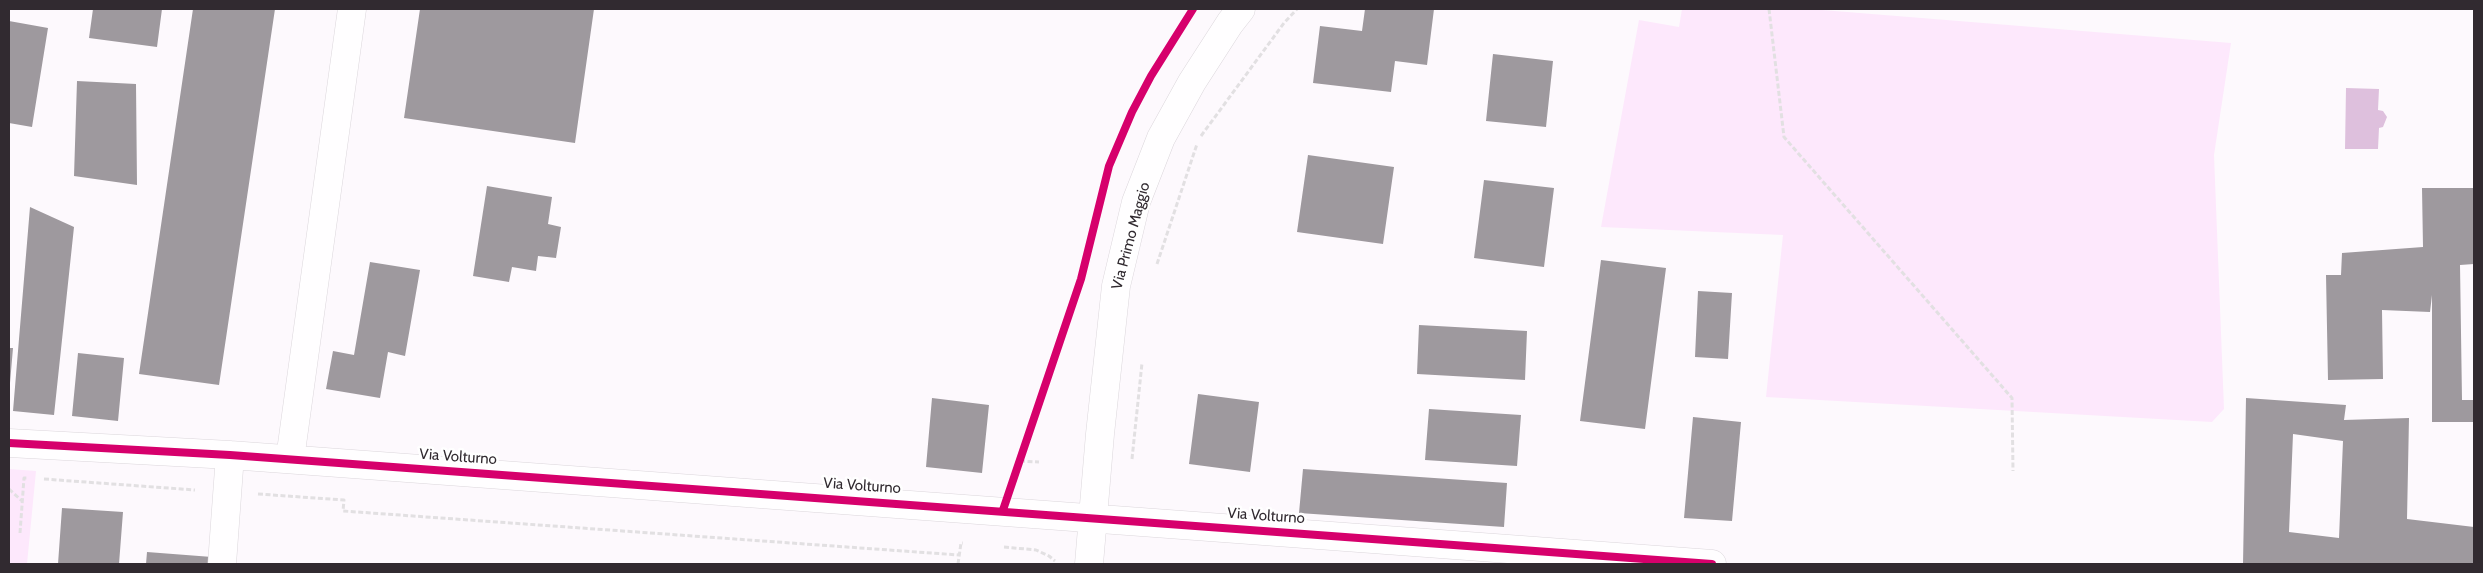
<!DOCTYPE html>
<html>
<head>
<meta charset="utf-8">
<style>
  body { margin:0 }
  #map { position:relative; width:2483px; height:573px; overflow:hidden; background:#fdf9fd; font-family:Cabin,sans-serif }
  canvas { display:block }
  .frame { position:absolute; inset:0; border:10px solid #312a30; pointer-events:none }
</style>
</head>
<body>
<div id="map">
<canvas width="2483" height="573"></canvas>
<div class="frame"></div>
</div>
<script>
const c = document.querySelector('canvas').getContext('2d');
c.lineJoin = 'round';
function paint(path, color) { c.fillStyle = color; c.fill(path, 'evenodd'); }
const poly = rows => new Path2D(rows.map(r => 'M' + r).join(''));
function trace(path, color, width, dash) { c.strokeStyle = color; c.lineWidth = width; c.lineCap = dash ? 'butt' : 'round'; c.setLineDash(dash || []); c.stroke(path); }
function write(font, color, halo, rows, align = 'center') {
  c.font = font + ' Cabin,sans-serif'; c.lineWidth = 5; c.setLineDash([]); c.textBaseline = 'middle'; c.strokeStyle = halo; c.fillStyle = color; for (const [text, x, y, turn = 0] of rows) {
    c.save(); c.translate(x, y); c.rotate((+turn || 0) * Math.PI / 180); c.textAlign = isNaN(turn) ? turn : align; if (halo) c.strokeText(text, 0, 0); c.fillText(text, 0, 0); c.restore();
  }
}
paint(poly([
  [1682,9,1810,9,2231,43,2214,155,2224,409,2212,422,1766,397,1783,235,1601,227,1639,20,1679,27],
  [9,469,36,471,27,564,9,564]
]), '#fde8fc');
paint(poly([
  [2346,88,2379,89,2378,110,2383,111,2387,117,2383,127,2379,128,2378,149,2345,149]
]), '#dec0dd');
paint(poly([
  [93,9,162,9,157,47,89,38],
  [193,9,275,9,219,385,139,374],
  [420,9,594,9,575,143,404,118],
  [1365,9,1434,9,1427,65,1395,61,1391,92,1313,83,1320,26,1362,31],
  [9,21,48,28,32,127,9,123],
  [1493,54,1553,61,1546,127,1486,121],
  [77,81,136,84,137,185,74,176],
  [1308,155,1394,167,1383,244,1297,232],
  [1484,180,1554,188,1544,267,1474,258],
  [487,186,552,197,548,224,561,227,556,258,538,256,536,271,512,267,509,282,473,276],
  [2422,188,2474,188,2474,264,2460,265,2462,400,2474,400,2474,422,2432,422,2432,295,2430,312,2382,310,2383,379,2328,380,2326,275,2341,275,2342,253,2423,247],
  [30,207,74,227,54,415,13,411],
  [1601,260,1666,268,1645,429,1580,421],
  [370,262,420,270,405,356,388,352,380,398,326,389,333,351,354,355],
  [1698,291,1732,293,1728,359,1695,357],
  [1419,325,1527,331,1525,380,1417,374],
  [9,348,13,348,10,383,9,383],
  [78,353,124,358,118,421,72,416],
  [1198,394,1259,402,1250,472,1189,464],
  [932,398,989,405,982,473,926,467],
  [2246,398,2346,405,2344,420,2409,418,2407,519,2474,527,2474,564,2243,564],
  [2293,434,2343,441,2339,538,2289,532],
  [1429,409,1521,415,1517,466,1425,460],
  [1693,417,1741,422,1732,521,1684,518],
  [1303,469,1507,483,1504,527,1299,513],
  [62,508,123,512,119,564,58,564],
  [147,552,212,557,212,564,146,564]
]), '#9e999e');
const minor = poly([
  [9,443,230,455,1712,564],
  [290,459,352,9],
  [222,564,230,455],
  [1089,564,1100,434,1116,286,1136,202,1161,138,1192,82,1230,23,1241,9]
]);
trace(minor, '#dbd6db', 29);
trace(poly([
  [1769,9,1784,137,2012,398,2013,471],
  [1201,136,1284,23,1297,9],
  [1157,264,1197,144],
  [1132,459,1142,363],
  [1020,461,1039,462],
  [44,479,195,490],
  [9,489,22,501],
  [258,494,344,500,343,511,959,555],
  [20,533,24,478,28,478],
  [1004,547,1036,550,1049,556,1055,561],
  [958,564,961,543,963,543]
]), '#e2e0e2', 3, [5, 2.5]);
trace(minor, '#fffeff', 28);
trace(poly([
  [9,443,230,455,1712,564],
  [1003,510,1081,279,1109,166,1132,112,1151,76,1193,9]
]), '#d6006c', 8);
write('15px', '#312a30', '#fff', [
  ["Via Primo Maggio",1131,236,-75],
  ["Via Volturno",458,457,4],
  ["Via Volturno",862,486,4],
  ["Via Volturno",1266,516,4]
]);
</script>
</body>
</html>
